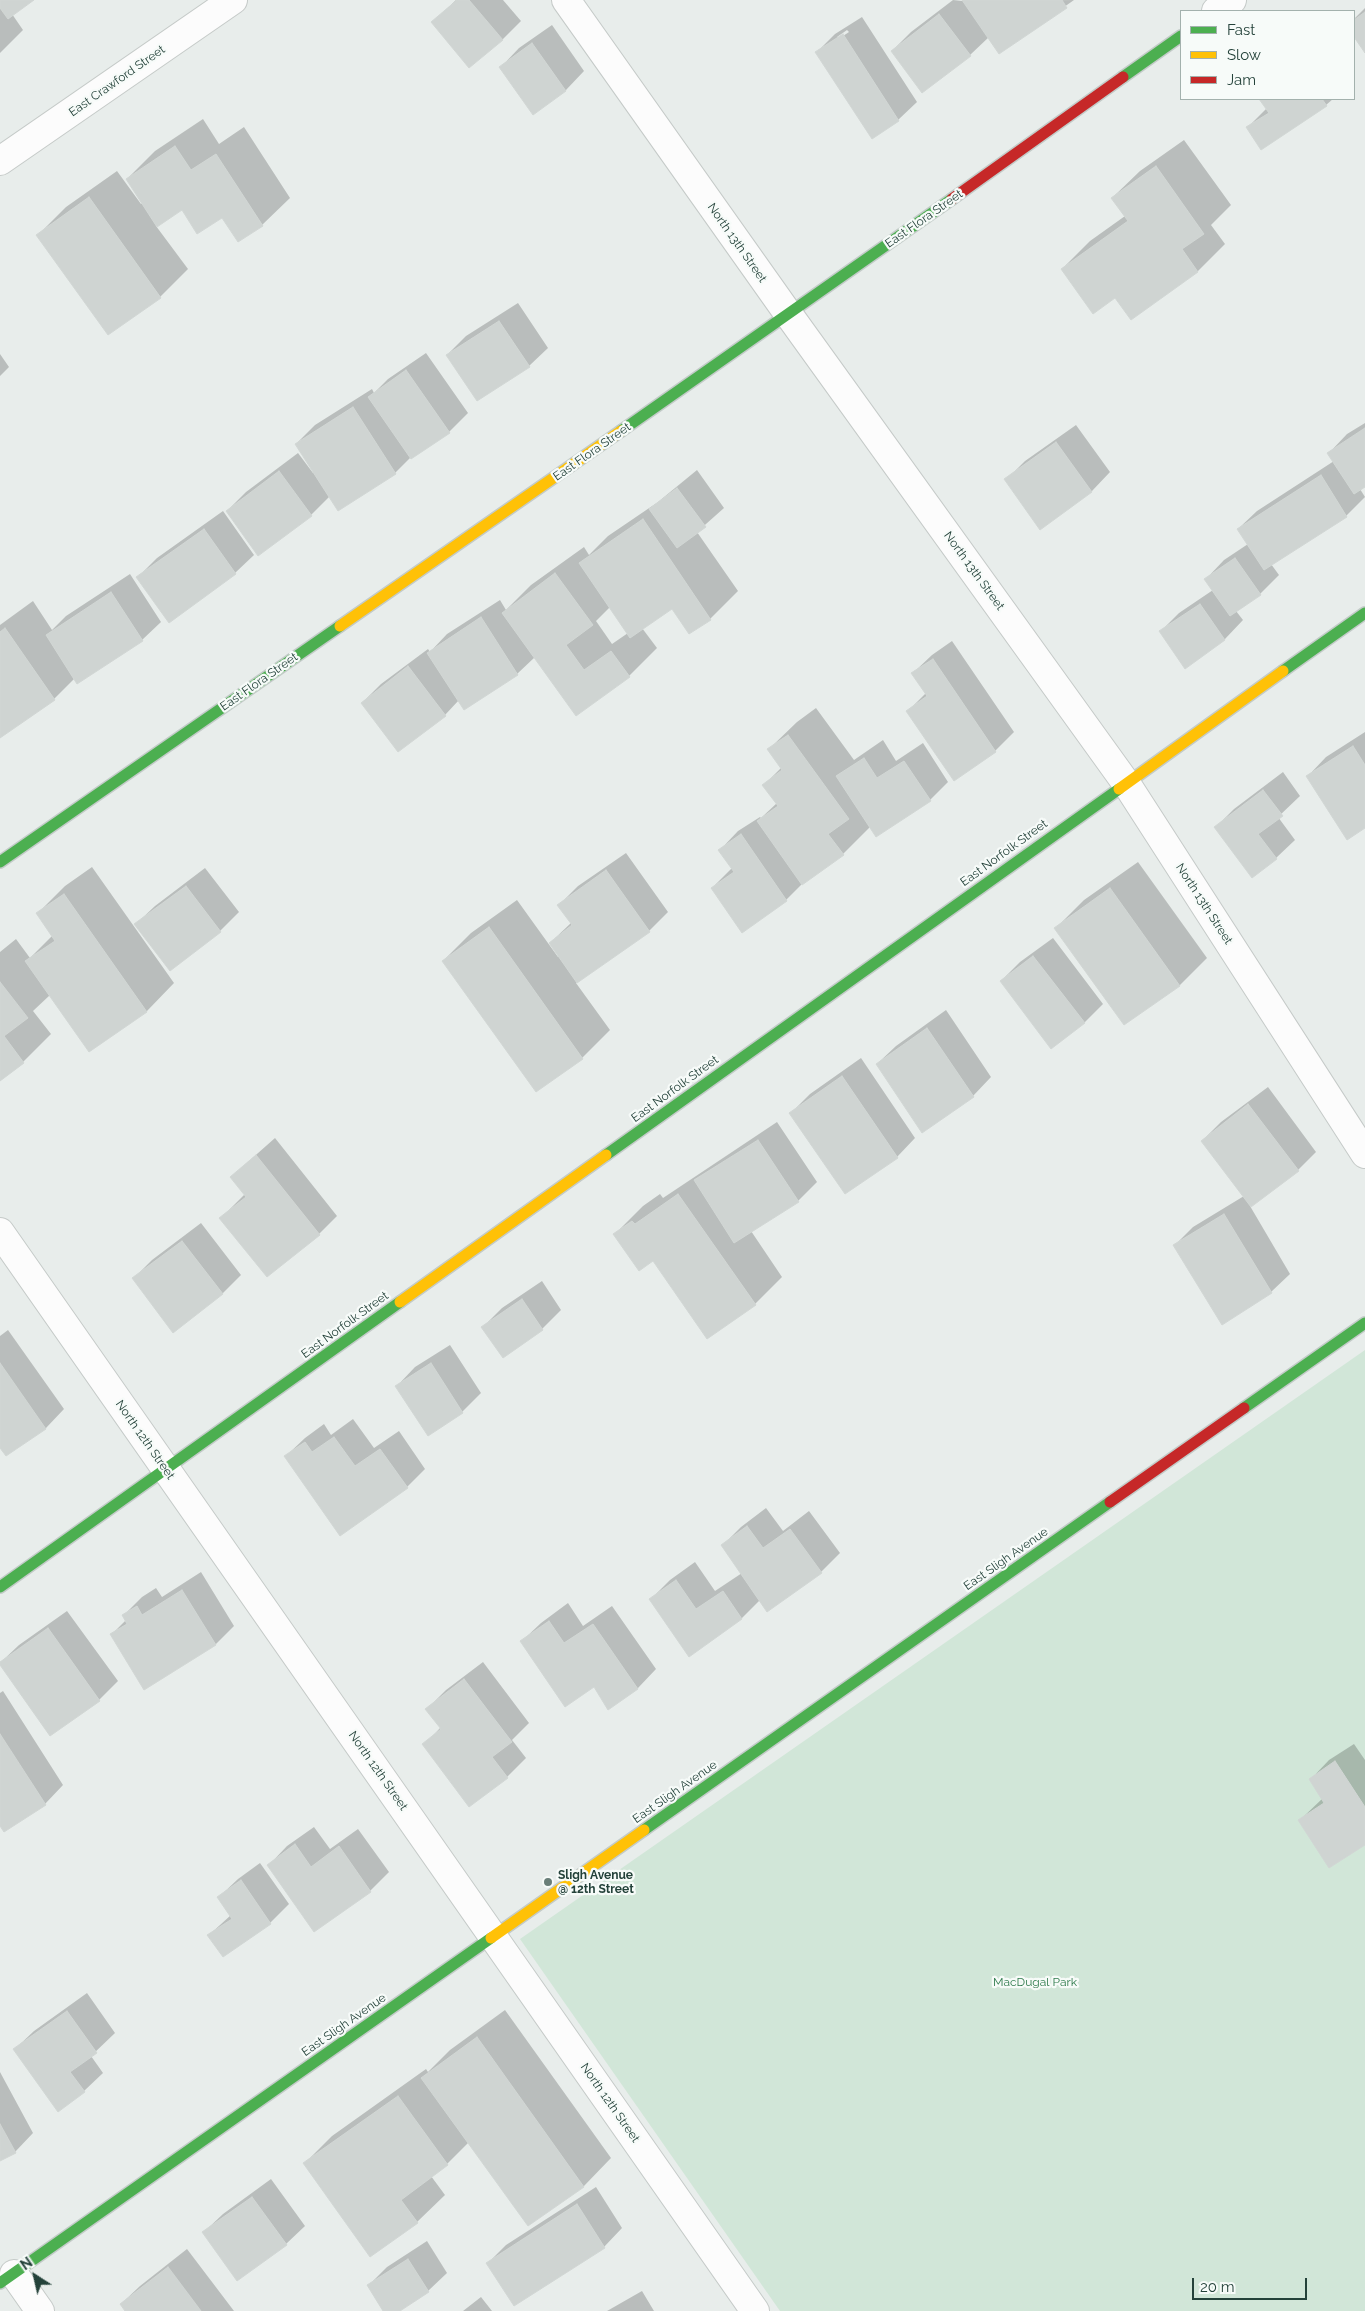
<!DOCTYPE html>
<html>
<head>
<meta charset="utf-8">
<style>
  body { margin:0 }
  #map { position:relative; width:1365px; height:2311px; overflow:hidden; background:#e8edeb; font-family:Raleway,sans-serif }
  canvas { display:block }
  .legend { position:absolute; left:1180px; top:10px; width:175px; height:90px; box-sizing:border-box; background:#f7fbf9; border:1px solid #a3b1ad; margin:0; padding:6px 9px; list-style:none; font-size:15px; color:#24423a }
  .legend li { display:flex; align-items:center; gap:10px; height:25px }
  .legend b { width:25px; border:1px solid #a3b1ad }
  .north { position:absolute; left:10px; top:2251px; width:50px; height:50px; -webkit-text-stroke:4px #f7fbf9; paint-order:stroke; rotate:325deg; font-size:14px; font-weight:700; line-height:20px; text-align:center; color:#24423a }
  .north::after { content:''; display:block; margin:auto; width:18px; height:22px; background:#24423a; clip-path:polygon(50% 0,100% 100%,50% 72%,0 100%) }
  .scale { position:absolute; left:1192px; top:2278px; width:115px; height:22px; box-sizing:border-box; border:2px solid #24423a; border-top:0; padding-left:6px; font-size:15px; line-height:18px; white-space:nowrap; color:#24423a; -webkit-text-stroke:4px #f7fbf9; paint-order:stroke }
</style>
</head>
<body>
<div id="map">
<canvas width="1365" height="2311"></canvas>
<ul class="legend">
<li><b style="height:6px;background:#4caf50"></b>Fast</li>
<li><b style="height:6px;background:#ffc107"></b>Slow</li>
<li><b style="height:6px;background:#c62828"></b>Jam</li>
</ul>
<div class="north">N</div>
<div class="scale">20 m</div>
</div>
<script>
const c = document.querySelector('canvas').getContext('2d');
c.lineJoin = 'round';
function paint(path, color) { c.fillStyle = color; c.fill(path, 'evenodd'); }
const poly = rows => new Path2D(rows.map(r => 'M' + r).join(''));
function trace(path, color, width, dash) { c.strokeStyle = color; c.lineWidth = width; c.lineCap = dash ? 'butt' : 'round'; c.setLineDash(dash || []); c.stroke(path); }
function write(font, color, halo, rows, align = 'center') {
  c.font = font + ' Raleway,sans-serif'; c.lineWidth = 4.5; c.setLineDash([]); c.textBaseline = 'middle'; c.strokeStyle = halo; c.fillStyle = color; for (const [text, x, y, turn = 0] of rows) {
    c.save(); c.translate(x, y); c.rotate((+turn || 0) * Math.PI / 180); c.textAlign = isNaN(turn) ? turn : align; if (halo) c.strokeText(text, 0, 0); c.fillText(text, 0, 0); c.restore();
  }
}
paint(poly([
  [1365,1350,1365,2311,780,2311,520,1939]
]), '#d1e6d8');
paint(poly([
  [0,0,32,0,12,14,23,30,0,53],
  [456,0,503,0,521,21,502,40,433,22],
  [953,0,962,1,1074,0,999,53,989,37,970,55,923,91,892,51,911,32],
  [1365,8,1365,51,1354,35,1354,19],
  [862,17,917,102,898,120,817,52,835,34],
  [847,30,849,32,837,40,837,37],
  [552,25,584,71,566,90,533,113,501,67,519,48],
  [1261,99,1333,99,1326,105,1248,127,1267,108],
  [203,119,219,144,244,127,290,198,262,225,182,208,156,226,188,269,160,297,38,235,66,207,117,171,141,204,143,203,127,179,155,151],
  [1184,140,1231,205,1211,225,1225,244,1198,271,1131,318,1115,296,1062,269,1090,241,1125,216,1112,198,1140,171],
  [518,303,548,348,529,366,447,355,466,336],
  [426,353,468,413,449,432,411,457,395,473,330,496,311,515,227,511,246,492,298,453,313,473,314,472,296,444,315,425,372,389,374,393,388,379],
  [0,354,9,367,0,376],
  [1365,423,1365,485,1360,489,1365,497,1346,516,1271,564,1279,575,1260,594,1236,611,1243,620,1225,639,1185,667,1161,631,1179,613,1213,590,1206,579,1224,560,1248,544,1238,529,1257,511,1334,461,1329,453,1347,434],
  [1076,425,1110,472,1092,491,1040,528,1006,480,1025,461],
  [697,470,724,508,697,532,738,591,710,619,673,607,642,628,657,648,629,676,576,714,535,657,517,674,459,700,445,715,362,703,381,684,428,649,430,652,447,634,500,600,506,610,531,585,584,547,589,555,608,536,658,502],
  [610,607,628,633,612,644,596,621],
  [223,511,254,555,235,573,138,577,157,558],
  [130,574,161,622,142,640,75,678,54,699,0,736,0,625,33,601,52,630,66,616],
  [952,641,1014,732,995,751,954,779,908,711,926,693,913,673,932,655],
  [816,708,854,760,883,740,896,761,923,743,948,782,930,800,871,826,843,854,804,882,786,900,712,888,732,868,720,850,738,831,760,817,761,818,777,803,764,785,782,767,769,749,797,722],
  [1365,732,1365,827,1308,776,1326,757],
  [1283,772,1300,796,1278,817,1295,840,1276,858,1216,827,1234,809],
  [626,853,668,912,649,931,576,983,610,1030,582,1058,536,1090,443,961,471,933,517,900,558,957,560,956,550,943,572,922,559,905,578,886],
  [1138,862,1207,958,1179,986,1056,928,1084,900],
  [92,867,174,983,147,1011,90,1051,50,995,33,1011,51,1034,23,1062,0,1079,0,952,16,939,30,958,53,935,37,914,65,886],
  [205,868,239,912,220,931,170,969,136,924,155,906],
  [1053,938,1103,1004,1084,1023,1001,981,1020,962],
  [946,1010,991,1077,973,1096,877,1064,896,1046],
  [861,1058,915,1138,897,1157,791,1113,810,1094],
  [1268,1087,1316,1152,1298,1170,1250,1206,1290,1274,1271,1292,1175,1245,1193,1227,1244,1196,1202,1141,1221,1122],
  [777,1122,817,1182,798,1201,751,1231,782,1277,755,1304,653,1260,615,1234,643,1206,660,1194,663,1198],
  [275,1138,337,1216,319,1234,221,1218,245,1194,231,1177],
  [201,1223,241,1275,222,1294,134,1278,152,1260],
  [542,1281,561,1310,542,1329,503,1356,483,1327,502,1308],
  [8,1330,64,1409,46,1428,6,1455,0,1445,0,1336],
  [450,1345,481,1393,462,1412,397,1386,415,1367],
  [353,1419,374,1448,399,1431,425,1469,407,1487,286,1456,305,1438,324,1424,331,1435],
  [766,1508,783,1531,809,1511,840,1553,821,1572,767,1610,760,1600,742,1618,689,1655,651,1599,670,1580,695,1562,715,1591,742,1573,722,1546,741,1527],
  [201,1572,234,1626,216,1644,145,1688,112,1634,126,1620,124,1615,142,1597,156,1588,162,1597],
  [568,1603,583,1626,612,1606,656,1669,638,1688,609,1708,594,1685,522,1641,541,1623],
  [67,1611,118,1681,99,1700,0,1663,19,1645],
  [483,1662,529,1723,512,1740,526,1758,507,1777,470,1805,424,1745,441,1727,427,1709,446,1690],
  [3,1691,63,1785,45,1804,0,1824,0,1693],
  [1354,1744,1365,1760,1365,1843,1300,1820,1323,1798,1311,1779,1329,1760],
  [314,1827,330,1849,358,1829,389,1872,370,1891,314,1930,269,1865,287,1846],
  [260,1863,289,1904,270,1923,223,1956,209,1935,231,1915,219,1897,238,1879],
  [87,1993,115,2033,91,2056,103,2073,84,2091,15,2049,34,2031],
  [505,2010,611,2158,584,2186,528,2225,469,2142,447,2164,431,2176,445,2195,417,2222,304,2164,332,2136,426,2069,428,2072,450,2050],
  [0,2072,33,2133,15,2152,0,2160],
  [271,2179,305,2226,286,2244,204,2232,223,2214],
  [596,2187,622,2228,604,2247,488,2263,506,2245],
  [427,2241,447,2273,428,2291,398,2311,385,2311,368,2286,387,2267],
  [187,2249,234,2311,126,2311,121,2304,140,2286],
  [642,2291,654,2311,607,2311],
  [481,2297,492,2311,463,2311]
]), '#0003');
const building = poly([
  [0,0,34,0,8,19,0,8,0,0],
  [457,0,469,0,503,40,469,68,431,22,457,0],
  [962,0,1062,0,1067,8,999,54,962,0],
  [1365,12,1365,53,1354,37,1354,20,1365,12],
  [939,14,971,56,922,93,891,51,939,14],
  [843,34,899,121,872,139,815,52,843,34],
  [532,43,566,91,533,115,499,67,532,43],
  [1259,99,1322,99,1327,106,1261,150,1246,127,1269,113,1259,99],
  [175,146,191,170,216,154,263,226,238,242,222,218,197,234,182,210,157,227,126,179,175,146],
  [1156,166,1204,234,1182,249,1198,272,1131,320,1115,298,1093,314,1061,269,1128,221,1111,198,1156,166],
  [89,197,161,298,108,335,36,235,89,197],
  [499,321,530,367,477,401,446,355,499,321],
  [406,370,450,433,411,459,368,397,406,370],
  [353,407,396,474,338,511,295,444,353,407],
  [1365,428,1365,487,1354,494,1327,453,1365,428],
  [1056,442,1092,492,1040,530,1004,479,1056,442],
  [279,471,312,516,258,556,226,511,279,471],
  [1321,475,1347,517,1264,570,1237,529,1321,475],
  [677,488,706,527,677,548,649,509,677,488],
  [643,519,711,620,689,634,672,609,630,638,579,563,643,519],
  [204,529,236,574,169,623,136,577,204,529],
  [1235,558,1261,595,1230,616,1204,579,1235,558],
  [555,573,593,625,566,645,584,670,611,651,630,677,576,716,502,613,555,573],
  [111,592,143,641,77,684,46,635,111,592],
  [1200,604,1225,640,1185,669,1159,631,1200,604],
  [481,617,518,675,464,710,427,653,481,617],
  [5,628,55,700,0,738,0,632,5,628],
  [933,659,996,752,954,781,906,711,927,696,911,673,933,659],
  [408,666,446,716,398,752,361,703,408,666],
  [788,735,849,819,828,834,844,855,802,885,757,821,778,806,762,785,782,770,767,749,788,735],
  [1353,746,1365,765,1365,828,1347,840,1306,776,1353,746],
  [864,758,877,778,904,761,931,801,876,837,836,776,864,758],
  [1263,790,1283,816,1258,834,1277,859,1252,878,1214,827,1263,790],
  [741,834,787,901,742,933,711,888,734,872,718,850,741,834],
  [606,870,650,932,577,983,549,943,572,925,557,905,606,870],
  [186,886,221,932,170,971,134,924,186,886],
  [1110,888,1180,986,1124,1025,1054,928,1110,888],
  [64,894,147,1012,89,1052,25,961,55,941,36,913,64,894],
  [489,927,583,1059,536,1092,442,961,489,927],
  [1033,956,1085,1023,1051,1049,1000,981,1033,956],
  [0,982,28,1018,4,1036,24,1063,0,1081,0,982],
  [927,1028,974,1097,922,1133,876,1064,927,1028],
  [842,1076,898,1158,845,1194,789,1113,842,1076],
  [1248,1104,1299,1171,1251,1207,1201,1141,1248,1104],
  [758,1140,799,1202,734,1243,694,1180,758,1140],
  [256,1155,320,1235,267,1277,219,1218,246,1197,230,1177,256,1155],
  [678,1194,756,1305,707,1339,653,1261,639,1271,613,1234,632,1221,635,1224,678,1194],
  [1224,1214,1272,1293,1222,1325,1173,1245,1224,1214],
  [182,1241,223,1294,173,1333,132,1278,182,1241],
  [522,1299,543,1330,503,1358,481,1327,522,1299],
  [0,1363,46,1429,6,1456,0,1448,0,1363],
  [431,1363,463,1413,428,1436,395,1386,431,1363],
  [334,1437,355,1466,380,1449,408,1488,340,1536,284,1456,305,1442,312,1452,334,1437],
  [747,1526,763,1548,790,1529,822,1573,767,1612,721,1545,747,1526],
  [676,1580,696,1609,723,1591,742,1619,689,1657,649,1599,676,1580],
  [182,1590,216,1645,144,1690,110,1634,127,1624,122,1615,137,1606,142,1615,182,1590],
  [549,1621,564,1643,593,1624,638,1689,608,1710,594,1687,565,1707,520,1641,549,1621],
  [48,1628,100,1701,50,1736,0,1665,0,1662,48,1628],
  [464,1679,512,1742,492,1757,508,1778,469,1807,422,1744,441,1729,425,1709,464,1679],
  [0,1734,46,1805,4,1832,0,1826,0,1734],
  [1335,1761,1365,1807,1365,1845,1329,1868,1298,1820,1324,1803,1309,1779,1335,1761],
  [295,1844,311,1867,339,1846,371,1892,314,1932,267,1865,295,1844],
  [241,1880,271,1924,223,1957,207,1935,232,1919,217,1897,241,1880],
  [67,2011,97,2053,70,2072,85,2092,58,2112,13,2049,67,2011],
  [477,2037,584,2187,528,2226,421,2078,477,2037],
  [398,2096,448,2165,401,2200,418,2223,370,2257,303,2163,398,2096],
  [0,2124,16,2153,0,2161,0,2124],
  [252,2197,287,2245,237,2281,202,2232,252,2197],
  [577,2204,605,2248,514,2306,486,2263,577,2204],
  [408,2259,429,2292,400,2311,383,2311,367,2285,408,2259],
  [168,2267,201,2311,125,2311,120,2304,168,2267]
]);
paint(building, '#cfd4d2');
trace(building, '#d1d6d4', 1);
const street = poly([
  [566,0,789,315,1126,783,1365,1154],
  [1216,11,1232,0],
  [0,161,233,0],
  [0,1232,755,2311],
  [14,2274,40,2311]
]);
const fast = poly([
  [1123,77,1181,36],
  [621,431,952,199],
  [1283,671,1365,613],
  [0,862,340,626],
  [606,1155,1119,789],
  [1244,1408,1365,1323],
  [0,1587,400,1302],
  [644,1830,1110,1502],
  [0,2283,491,1938]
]);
const slow = poly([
  [340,626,621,431],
  [1119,789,1283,671],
  [400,1302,606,1155],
  [491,1938,644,1830]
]);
const jam = poly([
  [952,199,1123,77],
  [1110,1502,1244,1408]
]);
trace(street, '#c5cac8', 30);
trace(fast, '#c3cbc8', 14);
trace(slow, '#c3cbc8', 14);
trace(jam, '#c3cbc8', 14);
trace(street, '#fcfcfc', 28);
trace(fast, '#4caf50', 11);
trace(slow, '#ffc107', 11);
trace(jam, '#c62828', 11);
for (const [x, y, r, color] of [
  [548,1882,5,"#697e78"]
]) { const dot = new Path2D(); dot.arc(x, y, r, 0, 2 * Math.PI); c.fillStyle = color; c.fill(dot); trace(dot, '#f7fbf9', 2); }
write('12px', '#24423a', '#f7fbf9', [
  ["East Crawford Street",117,81,-35],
  ["East Flora Street",924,219,-35],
  ["North 13th Street",737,243,55],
  ["East Flora Street",592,452,-35],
  ["North 13th Street",974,571,54],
  ["East Flora Street",259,682,-35],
  ["East Norfolk Street",1004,853,-36],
  ["North 13th Street",1204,904,57],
  ["East Norfolk Street",675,1089,-36],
  ["East Norfolk Street",345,1325,-36],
  ["North 12th Street",145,1440,55],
  ["East Sligh Avenue",1006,1559,-35],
  ["North 12th Street",378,1771,55],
  ["East Sligh Avenue",675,1792,-35],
  ["East Sligh Avenue",344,2025,-35],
  ["North 12th Street",610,2103,55]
]);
write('bold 12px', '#24423a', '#f7fbf9', [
  ["Sligh Avenue",558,1875],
  ["@ 12th Street",558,1889]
], 'left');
write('12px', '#2d7a4b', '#f7fbf9', [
  ["MacDugal Park",1035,1982]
]);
</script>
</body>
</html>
